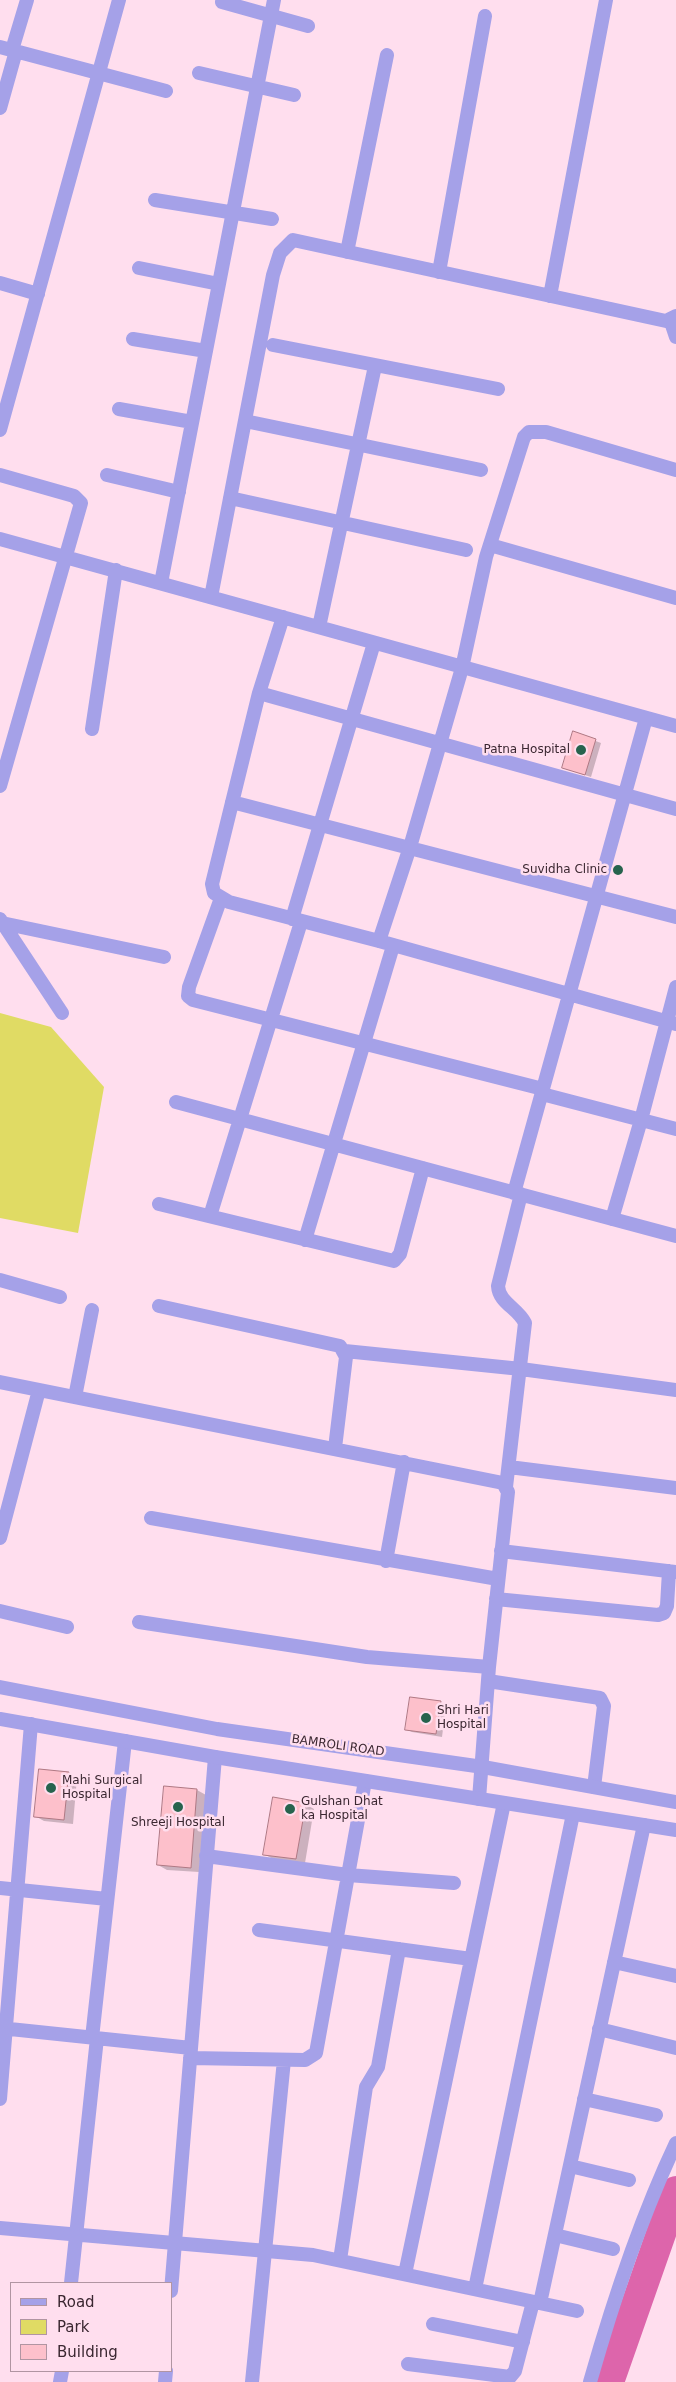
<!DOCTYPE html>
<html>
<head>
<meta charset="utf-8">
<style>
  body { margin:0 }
  #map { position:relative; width:676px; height:2382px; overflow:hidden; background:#ffdeee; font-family:"DejaVu Sans",sans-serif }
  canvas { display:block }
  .legend { position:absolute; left:10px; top:2282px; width:162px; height:90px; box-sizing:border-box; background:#ffdeee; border:1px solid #b195a2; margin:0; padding:6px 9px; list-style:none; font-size:15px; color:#3b2731 }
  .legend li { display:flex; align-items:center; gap:10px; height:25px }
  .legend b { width:25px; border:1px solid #b195a2 }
</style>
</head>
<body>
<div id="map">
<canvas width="676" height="2382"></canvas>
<ul class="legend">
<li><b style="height:6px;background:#a5a1e8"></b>Road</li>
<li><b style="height:14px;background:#e0db64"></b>Park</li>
<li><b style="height:14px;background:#fdc0cb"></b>Building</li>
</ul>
</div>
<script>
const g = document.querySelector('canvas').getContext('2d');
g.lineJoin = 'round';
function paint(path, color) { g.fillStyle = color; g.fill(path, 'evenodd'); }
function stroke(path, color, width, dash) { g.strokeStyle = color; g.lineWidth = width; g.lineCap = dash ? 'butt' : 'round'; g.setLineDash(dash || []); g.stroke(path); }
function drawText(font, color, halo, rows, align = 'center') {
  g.font = font + ' "DejaVu Sans",sans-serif'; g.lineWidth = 5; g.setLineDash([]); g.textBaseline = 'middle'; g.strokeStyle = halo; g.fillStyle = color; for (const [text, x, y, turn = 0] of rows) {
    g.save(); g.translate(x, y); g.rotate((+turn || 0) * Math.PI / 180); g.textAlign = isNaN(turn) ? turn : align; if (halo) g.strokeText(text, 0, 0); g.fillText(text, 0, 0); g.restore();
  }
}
paint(new Path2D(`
  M0 1013 51 1027 104 1087 78 1233 0 1218Z`), '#e0db64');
paint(new Path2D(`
  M574 733 601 743 591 777 563 768Z
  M441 1703 446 1706 442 1737 412 1732 406 1729Z
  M69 1773 77 1778 73 1824 44 1821 35 1816Z
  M197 1790 206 1795 199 1872 167 1870 158 1865Z
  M305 1804 314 1809 305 1863 273 1859 264 1854Z`), '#0003');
stroke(new Path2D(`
  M609 2382 676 2191`), '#dd65ab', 30);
const building = new Path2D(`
  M573 731 596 739 585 775 562 768Z
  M410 1697 441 1701 436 1734 405 1730Z
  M39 1769 69 1772 64 1820 34 1817Z
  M164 1786 197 1789 191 1868 157 1865Z
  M273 1797 306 1803 296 1859 263 1855Z`);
paint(building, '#fdc0cb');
stroke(building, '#af7883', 1);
stroke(new Path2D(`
  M222 2 308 26
  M0 47 166 91
  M12 50 27 0
  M199 73 294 95
  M0 108 16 51
  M155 200 272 219
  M347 252 387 55
  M139 268 219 284
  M439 272 485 16
  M0 283 38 294
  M550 296 606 0
  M670 319 676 337
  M133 339 206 351
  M273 345 498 389
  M119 409 192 422
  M245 421 481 470
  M0 430 119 0
  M0 475 74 496 81 503 0 786
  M107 475 179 492
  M230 498 466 550
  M0 539 676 726
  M490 545 676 598
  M161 583 274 0
  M211 597 273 275 280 253 293 240 666 321 676 316
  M283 617 259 693 212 884 214 893 229 902 379 941 676 1024
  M319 627 375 366
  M259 693 676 809
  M92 729 116 570
  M232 802 676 917
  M221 898 189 987 188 996 193 1000 543 1089
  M0 919 62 1013
  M292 919 374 643
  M2 923 164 957
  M379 941 410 847 462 668 486 557 524 437 529 432H546L676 470
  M542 1094 676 1129
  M176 1102 676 1236
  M514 1193 646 718
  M159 1204 394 1261 400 1254 423 1168
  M210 1216 301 922
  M612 1219 641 1120 676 987
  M305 1240 393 946
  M0 1280 60 1297
  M159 1306 340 1346 346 1357 335 1448
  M345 1351 521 1369 676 1390
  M0 1382 503 1483 508 1492 489 1667 479 1799
  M75 1397 92 1310
  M509 1467 676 1488
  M506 1487 525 1323C518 1308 499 1303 498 1286L521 1194
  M151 1518 498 1579
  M0 1538 39 1390
  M501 1551 676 1572
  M386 1561 404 1462
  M496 1599 658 1615 664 1613 667 1606 669 1571
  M0 1611 67 1627
  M139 1622 367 1657 489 1667
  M488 1681 600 1698 604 1706 594 1787
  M206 1856 348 1875 454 1883
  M0 1888 107 1899
  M259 1930 471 1959
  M614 1962 676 1976
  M0 2028 191 2048
  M599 2029 676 2048
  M92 2038 125 1741
  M190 2058 305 2060 316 2053 365 1781
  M0 2099 31 1724
  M584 2099 656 2115
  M570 2166 629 2180
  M0 2228 313 2255 577 2311
  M555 2235 613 2249
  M340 2260 366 2087 378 2067 399 1949
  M405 2274 504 1803
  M71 2283 97 2038
  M475 2289 573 1814
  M171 2291 215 1757
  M540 2303 644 1825
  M433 2324 523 2342
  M408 2364 510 2377 515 2371 533 2302
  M60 2382 62 2371
  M165 2382 166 2371
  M252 2382 284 2060
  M590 2382C613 2301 640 2219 676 2143`), '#a5a1e8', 14);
stroke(new Path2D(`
  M0 1687 217 1729 483 1767 676 1802
  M0 1719 215 1757 676 1830`), '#a5a1e8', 14);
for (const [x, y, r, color] of [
  [581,750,6,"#27634d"],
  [618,870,6,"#27634d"],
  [426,1718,6,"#27634d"],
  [51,1788,6,"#27634d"],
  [178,1807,6,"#27634d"],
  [290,1809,6,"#27634d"]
]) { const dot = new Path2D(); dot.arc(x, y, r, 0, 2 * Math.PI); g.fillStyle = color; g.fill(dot); stroke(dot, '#ffdeee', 2); }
drawText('12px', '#3b2731', '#ffdeee', [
  ["Patna Hospital",570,750,"right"],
  ["Suvidha Clinic",607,870,"right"],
  ["Shri Hari",437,1711],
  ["Hospital",437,1725],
  ["Mahi Surgical",62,1781],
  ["Hospital",62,1795],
  ["Gulshan Dhat",301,1802],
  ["ka Hospital",301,1816],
  ["Shreeji Hospital",178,1823,"center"]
], 'left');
drawText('12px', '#3b2731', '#ffdeee', [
  ["BAMROLI ROAD",338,1746,8]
]);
</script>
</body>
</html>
